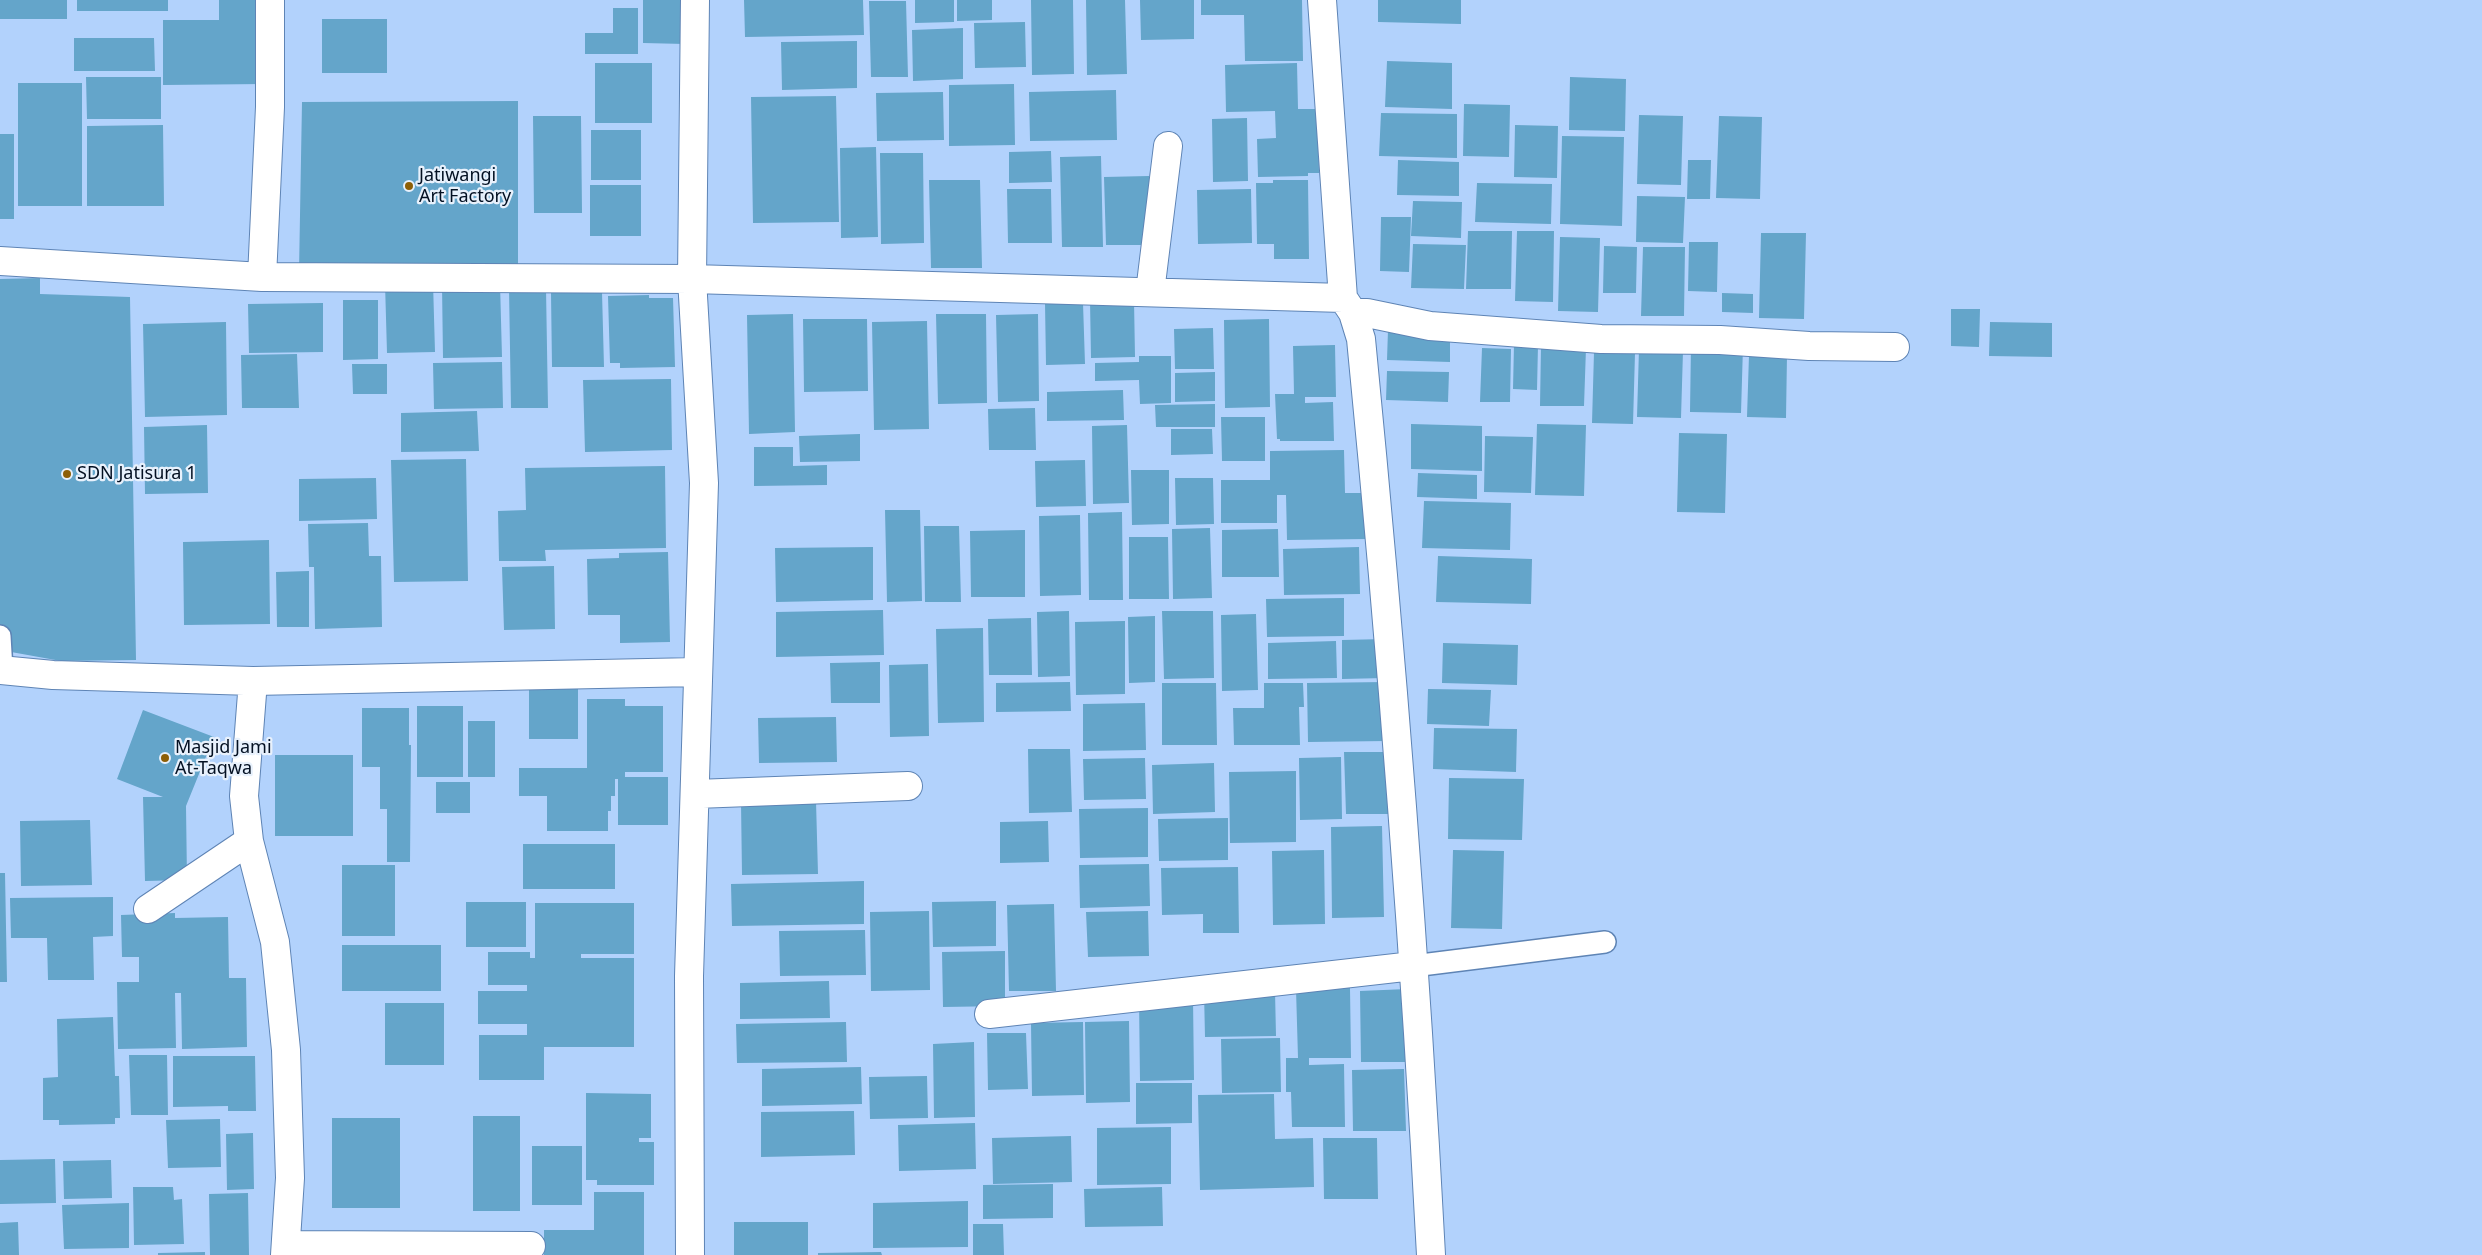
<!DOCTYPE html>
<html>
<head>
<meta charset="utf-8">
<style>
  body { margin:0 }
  canvas { display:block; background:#b2d2fc }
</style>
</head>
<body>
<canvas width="2482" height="1255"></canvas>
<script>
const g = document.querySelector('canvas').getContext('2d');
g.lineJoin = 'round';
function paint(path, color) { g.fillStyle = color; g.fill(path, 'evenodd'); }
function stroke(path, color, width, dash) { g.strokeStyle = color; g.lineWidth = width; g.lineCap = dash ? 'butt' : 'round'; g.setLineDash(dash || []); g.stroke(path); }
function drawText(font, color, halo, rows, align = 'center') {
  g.font = font + ' "Noto Sans",sans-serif'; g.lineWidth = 4.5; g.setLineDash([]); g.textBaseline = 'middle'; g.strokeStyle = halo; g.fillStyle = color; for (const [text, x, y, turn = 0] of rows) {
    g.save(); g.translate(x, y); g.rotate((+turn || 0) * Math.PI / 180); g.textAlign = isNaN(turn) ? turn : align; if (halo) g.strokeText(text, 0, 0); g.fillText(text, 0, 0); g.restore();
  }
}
paint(new Path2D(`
  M0 0H67V19H0Z
  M77 0H168V11H77Z
  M219 0H264V84L163 85V20H219Z
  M643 0H685V44L643 43Z
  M744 0H863L864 35 745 37Z
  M915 0H954V22L915 23Z
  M957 0H992V20L957 21Z
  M1031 0H1073L1074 74 1032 75Z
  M1086 0H1125L1127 74 1087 75Z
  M1140 0H1194V39L1141 40Z
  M1201 0H1302L1303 61H1245L1244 15H1201Z
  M1378 0H1461V24L1378 22Z
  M869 1H906L908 77H871Z
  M613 8H638V54H585V33H613Z
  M322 19H387V73H322Z
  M1025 22 1026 67 975 68 974 23Z
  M963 28V79L913 81 912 30Z
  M74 38H154L155 71H74Z
  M857 41V88L782 90 781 42Z
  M1387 61 1452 63V109L1385 107Z
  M595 63H652V123H595Z
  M1297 63 1298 109H1318L1319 173H1308V176L1258 177 1257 139 1276 138 1275 111 1226 112 1225 65Z
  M86 77H161V119H87Z
  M1570 77 1626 79 1625 131 1569 130Z
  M18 83H82V206H18Z
  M1014 84 1015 145 949 146V85Z
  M1116 90 1117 140 1030 141 1029 92Z
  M943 92 944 140 877 141 876 93Z
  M836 96 839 222 753 223 751 97Z
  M518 101V270L299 272 302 102Z
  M1464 104 1510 105 1509 157 1463 156Z
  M1381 113 1457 114V158L1379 156Z
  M1639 115 1683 116 1681 185 1637 184Z
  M533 116H581L582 213H534Z
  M1719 116 1762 117 1760 199 1716 198Z
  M1247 118 1248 181 1213 182 1212 119Z
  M163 125 164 206H87V126Z
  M1515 125 1558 126 1557 178 1514 177Z
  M591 130H641V180H591Z
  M0 134H14V219H0Z
  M1562 136 1624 137 1622 226 1560 224Z
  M876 147 878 237 841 238 840 148Z
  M1051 151 1052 182 1009 183V152Z
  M880 153H923L924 243 881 244Z
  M1101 156 1103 247H1062L1060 157Z
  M1398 160 1459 162V196L1397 195Z
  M1688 160H1711L1710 199H1687Z
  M1149 176 1150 245H1106L1104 177Z
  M929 180H980L982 268H931Z
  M1273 180H1308L1309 259H1274V244H1257L1256 183H1273Z
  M1477 183 1552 184 1551 224 1475 222Z
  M590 185H641V236H590Z
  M1007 189H1051L1052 243H1008Z
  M1251 189 1252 243 1198 244 1197 190Z
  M1637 196 1685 197 1683 243 1636 242Z
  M1413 201 1462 202 1461 238 1411 236Z
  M1381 217H1411L1409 272 1380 271Z
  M1468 231H1512L1511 289H1466Z
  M1517 231H1554L1553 302 1515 301Z
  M1761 233H1806L1804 319 1759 318Z
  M1560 237 1600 238 1598 312 1558 311Z
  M1689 242H1718L1717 292 1688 291Z
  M1413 244 1466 245 1464 289 1411 288Z
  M1604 246 1637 247 1636 293H1603Z
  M1643 247H1685L1684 316H1641Z
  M40 278V294L130 297 136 660 61 661 0 650V279Z
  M433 282 435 352 387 353 385 283Z
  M500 283 502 357 443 358 442 284Z
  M509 288H546L548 408H511Z
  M602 292 604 367H552L551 293Z
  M1722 293 1753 294V313L1722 312Z
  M649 295V298H673L675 367 620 368V363H610L608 296Z
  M343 300H378V359L343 360Z
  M1090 300H1134L1135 357 1091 358Z
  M323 303V352L249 353 248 304Z
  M1045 303H1083L1085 364 1046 365Z
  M1951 309H1980L1979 347 1951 346Z
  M793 314 795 432 749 434 747 315Z
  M936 314H986L987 403 938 404Z
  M1038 314 1039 401 998 402 996 315Z
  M803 319H867L868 391 804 392Z
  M1269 319 1270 407 1225 408 1224 320Z
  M927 321 929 429 874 430 872 322Z
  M226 322 227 415 145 417 143 324Z
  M1990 322 2052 323V357L1989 356Z
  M1213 328 1214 369H1175L1174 329Z
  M1388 330 1450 331V362L1387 360Z
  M1514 344 1538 345 1537 390 1513 389Z
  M1691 344 1743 346 1741 413 1690 412Z
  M1335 345 1336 397H1305V403L1333 402 1334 441H1280V439H1277L1275 394H1294L1293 346Z
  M1541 346 1586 348 1584 406H1540Z
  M1482 348 1511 349 1510 402H1480Z
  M1639 349 1683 351 1681 418 1637 417Z
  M1594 352 1635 353 1633 424 1592 423Z
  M297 354 299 408H242L241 355Z
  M1749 355H1787L1786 418 1747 417Z
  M1139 356H1171V403L1140 404 1139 380 1095 381V363L1139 362Z
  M502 362 503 408 434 409 433 363Z
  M352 364H387V394H353Z
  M1387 371 1449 372 1448 402 1386 400Z
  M1215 372V401L1175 402V373Z
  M671 379 672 450 585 452 583 380Z
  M1123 390 1124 420 1047 421V392Z
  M1215 404V427H1156L1155 405Z
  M1035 408 1036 450H989L988 409Z
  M477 411 479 451 401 452V413Z
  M1221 417H1265V461H1222Z
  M1411 424 1482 426V471L1411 469Z
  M1537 424 1586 425 1584 496 1535 495Z
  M207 425 208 493 145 494 144 427Z
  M1127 425 1129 503 1093 504 1092 426Z
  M1171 429H1212L1213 454 1171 455Z
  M1679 433 1727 434 1725 513 1677 512Z
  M860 434V461L800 462 799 436Z
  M1485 436 1533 437 1531 493 1484 492Z
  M754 447H793V466L827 465V485L754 486Z
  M1344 450 1345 493H1365L1367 539 1287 540 1286 495H1277V523H1221V480H1270V451Z
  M466 459 468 581 394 582 391 460Z
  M1085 460 1086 506 1036 507 1035 461Z
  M665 466 666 548 545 550 546 561H499L498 511 526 510 525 468Z
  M1131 470H1169V524L1132 525Z
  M1418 473 1477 475V499L1417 497Z
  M376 478 377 519 299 521V479Z
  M1175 478H1213L1214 524 1176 525Z
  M1424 501 1511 503 1510 550 1422 548Z
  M885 510H920L922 601 887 602Z
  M1122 512 1123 600H1089L1088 513Z
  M1080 515 1081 595 1040 596 1039 516Z
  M368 523 369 556H381L382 627 315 629 314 567H309L308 524Z
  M924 526H959L961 602H925Z
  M1210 528 1212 598 1173 599 1172 529Z
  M1278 529 1279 577H1222V530Z
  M1025 530V597H971L970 531Z
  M1129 537H1168L1169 599H1129Z
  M269 540 270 624 184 625 183 542Z
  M873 547V600L776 602 775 548Z
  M1359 547 1360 594 1284 595 1283 549Z
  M668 552 670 642 620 643V615H588L587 559 619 558V553Z
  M1438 556 1532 559 1531 604 1436 602Z
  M554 566 555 629 504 630 502 567Z
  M309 571V627H277L276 572Z
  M1344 598V636L1267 637 1266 599Z
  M883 610 884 655 776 657V612Z
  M1069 611 1070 676 1038 677 1037 612Z
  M1162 611H1213L1214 678 1164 679Z
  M1256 614 1258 690 1222 691 1221 615Z
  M1155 616V682L1129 683 1128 617Z
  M1031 618 1032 675H989L988 619Z
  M1125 621V694L1076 695 1075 622Z
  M983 628 984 722 938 723 936 629Z
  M1385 639V678L1342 679V640Z
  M1336 641 1337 678 1268 679V643Z
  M1443 643 1518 645 1517 685 1442 683Z
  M880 662V703H831L830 663Z
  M928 664 929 736 890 737 889 665Z
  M1070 682 1071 711 996 712V683Z
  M1386 682 1387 741 1308 742 1307 683Z
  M1162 683H1216L1217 745H1162Z
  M1264 683H1303L1304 707H1299L1300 745H1234L1233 708H1264Z
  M529 689H578V739H529Z
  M1428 689 1491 690 1489 726 1427 724Z
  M587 699H625V706H663V772H625V777H668V825H618V779H615V796H611V811H608V831H547V796H519V768H587Z
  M1145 703 1146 750 1083 751V704Z
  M417 706H463V777H417Z
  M362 708H409V745H411L410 862H387V809H380V767H362Z
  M143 710 214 737 186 806 187 880 145 881 143 797H163L117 779Z
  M836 717 837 762 759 763 758 718Z
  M468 721H495V777H468Z
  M1434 728 1517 729 1516 772 1433 769Z
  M1028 749H1070L1072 812 1029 813Z
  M1344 752H1394V814H1346Z
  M275 755H353V836H275Z
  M1341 757 1342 819 1300 820 1299 758Z
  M1145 758 1146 799 1084 800 1083 759Z
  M1214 763 1215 812 1153 814 1152 765Z
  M1296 771V842L1230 843 1229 772Z
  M1449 778 1524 779 1522 840 1448 839Z
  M436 782H470V813H436Z
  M816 801 818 874 742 875 741 802Z
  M1148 808V857L1080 858 1079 809Z
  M1228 818V860L1159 861 1158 819Z
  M90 820 92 885 21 886 20 821Z
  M1048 821 1049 862 1000 863V822Z
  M1382 826 1384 917 1332 918 1331 827Z
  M523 844H615V889H523Z
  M1324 850 1325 924 1273 925 1272 851Z
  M1453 850 1504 851 1502 929 1451 928Z
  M1149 864 1150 906 1080 908 1079 865Z
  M342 865H395V936H342Z
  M1238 867 1239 933H1203V914L1162 915 1161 868Z
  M0 873H5L7 982H0Z
  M864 881V924L732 926 731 884Z
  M113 897V936L93 937 94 980H48L47 938H11L10 898Z
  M996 901V946L933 947 932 902Z
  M466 902H526V947H466Z
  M535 903H634V954H581V958H634V1047H544V1080H479V1035H527V1024H478V991H527V985H488V952H530V958H535Z
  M1054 904 1056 991H1009L1007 905Z
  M929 911 930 990 871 991 870 912Z
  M1148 911 1149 956 1088 957 1086 912Z
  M175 913V918L228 917 229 978H246L247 1047 182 1049 181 993H175L176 1048 118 1049 117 982H139V957H122L121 915Z
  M865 930 866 975 780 976 779 931Z
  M342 945H441V991H342Z
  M1005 951V1006L943 1007 942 952Z
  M829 981 830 1018 740 1019V983Z
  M1350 988 1351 1058H1309V1065L1344 1064 1345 1127H1292L1291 1092H1286V1058H1298L1296 989Z
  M1407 989 1408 1062H1361L1360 991Z
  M1275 991 1276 1036 1205 1037 1204 992Z
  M1139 998H1193L1194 1080 1140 1081Z
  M385 1003H444V1065H385Z
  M113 1017 115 1076H119L120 1118H115V1124L59 1125V1120H43V1078L58 1077 57 1019Z
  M1129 1021 1130 1102 1086 1103 1085 1022Z
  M846 1022 847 1062 737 1063 736 1024Z
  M1083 1022 1084 1095 1032 1096 1031 1023Z
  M987 1033H1026L1028 1089 988 1090Z
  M1280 1038 1281 1092 1222 1093 1221 1039Z
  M974 1042 975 1117 934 1118 933 1044Z
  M129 1055H167L168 1115H131Z
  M173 1056H255L256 1111H228V1106L173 1107Z
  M861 1067 862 1104 762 1106V1069Z
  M1404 1069 1406 1131H1353L1352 1070Z
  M927 1076 928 1118 870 1119 869 1077Z
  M1136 1083H1192V1123L1136 1124Z
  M586 1093 651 1094V1138H639V1142H654V1185H597V1180H586Z
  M1274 1094 1275 1139 1313 1138 1314 1187 1200 1190 1198 1095Z
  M854 1111 855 1155 761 1157V1112Z
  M473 1116H520V1211H473Z
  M332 1118H400V1208H332Z
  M220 1119 221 1167 168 1168 166 1120Z
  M975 1123 976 1169 899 1171 898 1125Z
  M1171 1127V1184L1097 1185V1128Z
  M253 1133 254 1189 227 1190 226 1134Z
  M1071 1136 1072 1182 993 1184 992 1138Z
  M1323 1138H1377L1378 1199H1324Z
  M532 1146H582V1205H532Z
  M55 1159 56 1203 0 1204V1160Z
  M111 1160 112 1198 64 1199 63 1161Z
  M1053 1184V1218L983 1219V1185Z
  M133 1187H173L174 1200 182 1199 184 1244 134 1245Z
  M1162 1187 1163 1226 1085 1227 1084 1189Z
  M594 1192H644V1255H544V1230H594Z
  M248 1193 249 1255H210L209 1194Z
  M968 1201V1247L873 1248V1203Z
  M129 1203V1248L64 1249 62 1205Z
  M18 1222 19 1255H0V1223Z
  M734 1222H808V1255H734Z
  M973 1224H1003L1004 1255H973Z
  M205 1252V1255H158V1253Z
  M881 1252 882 1255H818V1253Z`), '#64a5ca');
const service = new Path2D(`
  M0 636 2 670
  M1413 966 1605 942`);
const minor = new Path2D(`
  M695 0 692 279 1343 298 1322 0
  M0 261 262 277 692 279 704 483 689 976 690 1255
  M262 277 270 107V0
  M1150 292 1168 146
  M1343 298 1353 313 1361 339C1391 644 1415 949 1431 1255
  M1353 313H1367L1430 326 1601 339 1720 340 1809 346 1895 347
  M0 670 53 675 253 681 697 672
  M253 681 244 796 249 841 275 942 286 1050 290 1178 285 1255
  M696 794 908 786
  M148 909 249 841
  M989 1014 1413 966
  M286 1245 531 1246`);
stroke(service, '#5e84b5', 24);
stroke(minor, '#5e84b5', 30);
stroke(service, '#fff', 21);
stroke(minor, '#fff', 28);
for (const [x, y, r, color] of [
  [409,186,5,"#8d5f07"],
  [67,474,5,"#8d5f07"],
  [165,758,5,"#8d5f07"]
]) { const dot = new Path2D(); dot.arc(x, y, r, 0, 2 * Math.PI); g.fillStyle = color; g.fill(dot); stroke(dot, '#e8f1fc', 2); }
drawText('18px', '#031022', '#e8f1fc', [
  ["Jatiwangi",419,176],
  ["Art Factory",419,197],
  ["SDN Jatisura 1",77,474],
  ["Masjid Jami",175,748],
  ["At-Taqwa",175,769]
], 'left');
</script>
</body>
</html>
